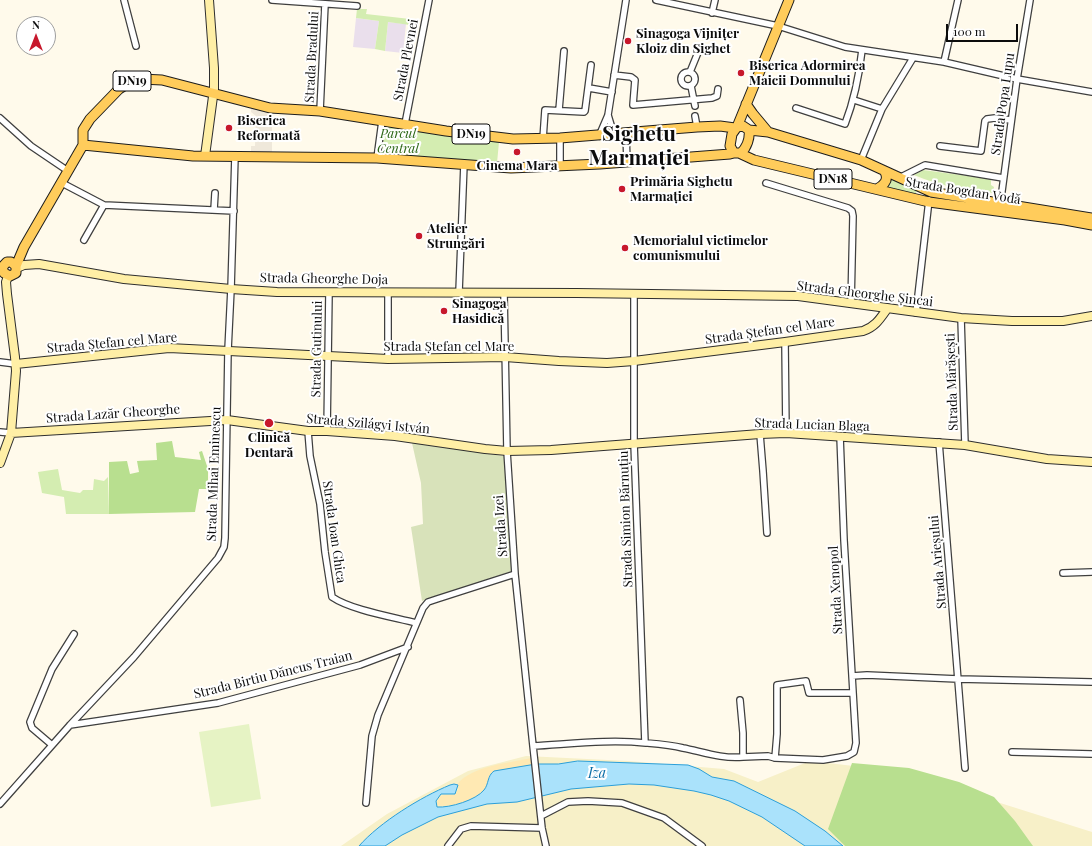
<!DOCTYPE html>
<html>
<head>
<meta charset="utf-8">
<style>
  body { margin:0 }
  #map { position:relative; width:1092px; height:846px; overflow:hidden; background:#fffaeb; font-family:"Playfair Display",serif }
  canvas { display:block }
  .north { position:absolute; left:16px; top:16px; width:40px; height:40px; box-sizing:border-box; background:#fff; border:1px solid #9e9e9e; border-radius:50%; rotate:0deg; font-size:11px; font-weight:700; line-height:16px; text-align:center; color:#0c0c0c }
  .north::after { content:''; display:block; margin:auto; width:14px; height:18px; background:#c7182c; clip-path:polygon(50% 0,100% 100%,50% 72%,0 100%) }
  .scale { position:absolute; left:946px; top:24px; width:72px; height:18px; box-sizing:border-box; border:2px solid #0c0c0c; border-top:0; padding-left:5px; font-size:12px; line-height:14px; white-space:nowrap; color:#0c0c0c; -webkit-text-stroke:3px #fff; paint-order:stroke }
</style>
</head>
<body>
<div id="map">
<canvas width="1092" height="846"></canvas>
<div class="north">N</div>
<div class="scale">100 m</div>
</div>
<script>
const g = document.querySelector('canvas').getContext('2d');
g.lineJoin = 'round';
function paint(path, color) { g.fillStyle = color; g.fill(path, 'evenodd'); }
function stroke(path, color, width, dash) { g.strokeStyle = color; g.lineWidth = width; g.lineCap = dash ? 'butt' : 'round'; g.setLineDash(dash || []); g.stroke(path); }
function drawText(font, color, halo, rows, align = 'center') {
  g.font = font + ' "Playfair Display",serif'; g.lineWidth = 4; g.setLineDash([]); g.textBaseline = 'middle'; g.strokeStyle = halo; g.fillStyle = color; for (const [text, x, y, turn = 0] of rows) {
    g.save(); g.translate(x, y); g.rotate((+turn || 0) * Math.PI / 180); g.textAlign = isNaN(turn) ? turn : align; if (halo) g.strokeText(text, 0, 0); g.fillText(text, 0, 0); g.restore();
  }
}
paint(new Path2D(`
  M356 18 379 21 375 49 353 47Z
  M388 22 406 24 403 53 385 51Z`), '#eadfec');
paint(new Path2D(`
  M526 756 628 761 724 769 758 782 810 761 889 770 978 796 1092 832V846H341L387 814 468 771Z`), '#f7f0c8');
paint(new Path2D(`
  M357 9H367L366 14 410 19V25L388 22 385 51 375 49 379 21 356 18Z
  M384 125 499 142 497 163 447 159 381 156Z
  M923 170 991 179V185L994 187 993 193C966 190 939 186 914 175Z
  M888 177 917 189 915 196 885 188Z
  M58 469 62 490 80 493 83 490H93L94 479 104 481 108 477 109 514H66L64 497 42 493 38 472Z`), '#d4edb1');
paint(new Path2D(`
  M172 441 175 457 201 460 199 452 202 451 208 469V489H199L195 512 109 514V462L127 461 130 474 139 472 137 461 157 460 156 443Z
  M852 763 909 768 959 782 994 797 1015 821 1033 846H845L828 829Z`), '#b8df8f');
paint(new Path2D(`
  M532 758 531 766 493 772C487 778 489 786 483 791 474 801 449 808 436 805L440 796 444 795H454L459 789 457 785C468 767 512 762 532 758Z`), '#ffe9b3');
paint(new Path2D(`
  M412 443 504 456 512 571 422 601C418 576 415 552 411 527L423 524 421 483Z`), '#d8e2ba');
paint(new Path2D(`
  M249 724 261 799 211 807 199 732Z`), '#e6f3c4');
paint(new Path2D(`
  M251 108 272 111V152H251V146H255L256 116 251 112Z`), '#efe8da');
const water = new Path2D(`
  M578 761 688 765 699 769 712 777 734 781 795 811 825 831 843 846H805L762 817 729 801 711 795 694 791 654 785 629 784 571 789 517 802 487 804 438 817 402 835 385 846H359C380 822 421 797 450 785L454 784 458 785 455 794H441L436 801 437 807C450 808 476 800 484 790 489 784 487 776 494 771L536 764H558Z`);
paint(water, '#aae2fb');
stroke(water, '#2b9fd9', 1);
const street = new Path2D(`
  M124 0 136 46
  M272 0 357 6
  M656 0 778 26 845 47 944 62 1017 79 1092 92
  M712 13 715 0
  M944 62 958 0
  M681 79a7 7 0 1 1 14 0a7 7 0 1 1-14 0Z
  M690 72 699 50
  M614 75 631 77 635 80 633 105 712 98 717 96 718 89
  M691 86 695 106
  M589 88 612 92
  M854 100 882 109
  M796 108 845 124C855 98 859 77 862 50
  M559 110 564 51
  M320 111 325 4
  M608 115 611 125 617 134
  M695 116 697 127
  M0 118 31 146 68 171
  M405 124 429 0
  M626 133 627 162
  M599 136 608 115 626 0
  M560 138V167
  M543 139 545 110 584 112 585 111 591 65
  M940 146 981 151 985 121 987 119 995 118 1011 120
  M377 158 382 121
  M861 160 882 109 913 58
  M899 178 925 165 1003 178
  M62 183 104 205 234 211
  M766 183 848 208 852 211 853 216 851 304
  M1000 206 1017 79 1030 0
  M214 210 215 193
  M84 240 104 205
  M388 292V359
  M459 292 464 164
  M504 293 507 451 515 574 533 746 542 828 546 846
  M634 294V443L645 743
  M916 313 929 200
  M961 318 965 445
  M785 342 786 433
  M0 362 16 364
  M308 431 310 456 320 504 325 552 332 597C351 610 393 617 416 623
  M327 431 329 292
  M0 432 11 433
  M760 434 763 471 767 533
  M939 442 965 768
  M1063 573 1092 572
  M852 676 867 675 958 679 1092 682
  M70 725 218 703 360 665 408 647
  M52 745 32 728 30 722 52 669 74 634
  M533 746C570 744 609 739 646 743 658 744 671 745 683 748 703 752 722 759 743 757V733L740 700
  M1012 752 1092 754
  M743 757 768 756 775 758 823 760 847 756 854 752 856 743 844 540 840 436
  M775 758 777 734V685L806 681 809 693H853
  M366 803 372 736 378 715 423 608 428 602 437 599 515 574
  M0 804 70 725 134 657 218 558 224 547 225 538 228 350 231 289 235 156
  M541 816 568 802 588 801 622 803 664 818 702 846
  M448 846 461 829 471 826 542 828`);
const secondary = new Path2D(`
  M205 156 214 89V68L209 0
  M17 268 24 265 39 264 124 279 231 289 277 292 577 293 798 296 961 318 1012 321H1063L1092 316
  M16 364 169 348 388 359 505 357 559 361 607 363 634 361 785 342 863 331C875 327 880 319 887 309
  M11 433 227 420 308 431H327L395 436 485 449 507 451 551 450 760 434 786 433 965 445 1047 459 1092 462
  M0 463 11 433 16 371 15 357 7 294 6 282 8 276`);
const primary = new Path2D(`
  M746 104 753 114 768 132
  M737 127 743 126 749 130 768 132 861 160 931 192 1092 218
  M749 130C750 138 747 147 741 153H734L730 146 732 134 737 127 789 0
  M83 145V130L90 119 119 89 130 82 141 79 162 80 270 108 320 111 446 131 513 139 560 138 697 127 720 126 735 128
  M83 145 193 156 377 158 511 168 600 164 730 154 734 153
  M739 153 754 160 929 202 1065 220 1092 225
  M877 189C884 185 889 180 885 172
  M16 266 11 262H7L2 267 4 273 10 276 16 273V266L24 247 83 145`);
stroke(street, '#3f3f3f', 8);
stroke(secondary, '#2e2e2e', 10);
stroke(primary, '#1d1d1d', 11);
stroke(street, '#fff', 5.5);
stroke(secondary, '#ffefa6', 8);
stroke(primary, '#ffcc5b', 9);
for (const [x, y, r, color] of [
  [628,41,4,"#c7182c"],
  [741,73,4,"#c7182c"],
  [229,128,4,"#c7182c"],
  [517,152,4,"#c7182c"],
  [622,189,4,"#c7182c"],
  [419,236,4,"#c7182c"],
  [625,248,4,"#c7182c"],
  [444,311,4,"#c7182c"],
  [269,423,5,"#c7182c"]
]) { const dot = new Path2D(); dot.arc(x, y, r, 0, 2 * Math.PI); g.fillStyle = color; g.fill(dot); stroke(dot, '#fff', 1.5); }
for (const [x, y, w] of [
  [132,81,38],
  [471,134,38],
  [833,179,38]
]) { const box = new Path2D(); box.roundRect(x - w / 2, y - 10, w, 20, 3); g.fillStyle = '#fff'; g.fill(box); stroke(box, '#0c0c0c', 1); }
drawText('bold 12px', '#0c0c0c', null, [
  ["DN19",132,81],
  ["DN19",471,134],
  ["DN18",833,179]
]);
drawText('bold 13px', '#0c0c0c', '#fff', [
  ["Sinagoga Vijnițer",636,34],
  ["Kloiz din Sighet",636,49],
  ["Biserica Adormirea",749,66],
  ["Maicii Domnului",749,81],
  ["Biserica",237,121],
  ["Reformată",237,136],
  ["Cinema Mara",517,166,"center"],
  ["Primăria Sighetu",630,182],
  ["Marmației",630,197],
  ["Atelier",427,229],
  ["Strungări",427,244],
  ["Memorialul victimelor",633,241],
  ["comunismului",633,256],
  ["Sinagoga",452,304],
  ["Hasidică",452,319],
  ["Clinică",269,438,"center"],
  ["Dentară",269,453,"center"]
], 'left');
drawText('13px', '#0c0c0c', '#fff', [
  ["Strada Bradului",312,57,-87],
  ["Strada Plevnei",406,60,-79],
  ["Strada Popa Lupu",1003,104,-82],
  ["Strada Bogdan Vodă",963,191,9],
  ["Strada Gheorghe Doja",324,279,1],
  ["Strada Gheorghe Șincai",865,294,7],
  ["Strada Ștefan cel Mare",770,331,-8],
  ["Strada Ștefan cel Mare",112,343,-5],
  ["Strada Ștefan cel Mare",449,347],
  ["Strada Gutinului",317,349,-89],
  ["Strada Mărășești",952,382,-92],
  ["Strada Lazăr Gheorghe",113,414,-4],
  ["Strada Szilágyi István",368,424,5],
  ["Strada Lucian Blaga",812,425,2],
  ["Strada Mihai Eminescu",214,474,-88],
  ["Strada Simion Bărnuțiu",626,519,-92],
  ["Strada Izei",501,526,-94],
  ["Strada Ioan Ghica",334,532,82],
  ["Strada Arieșului",938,562,-95],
  ["Strada Xenopol",836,590,-93],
  ["Strada Birtiu Dăncus Traian",273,675,-14]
]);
drawText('italic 13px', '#2d6817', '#fff', [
  ["Parcul",398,134],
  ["Central",398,149]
]);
drawText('italic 14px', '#0b6ea7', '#fff', [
  ["Iza",597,774]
]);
drawText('bold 21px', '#0c0c0c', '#fff', [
  ["Sighetu",639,134],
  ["Marmației",639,158]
]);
</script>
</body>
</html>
